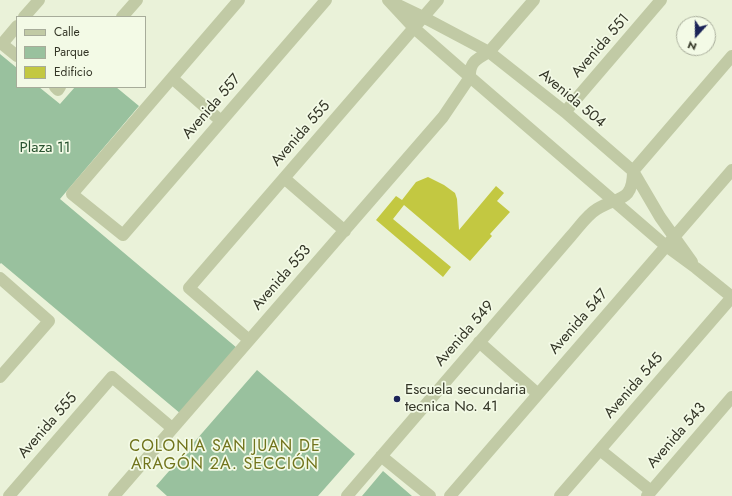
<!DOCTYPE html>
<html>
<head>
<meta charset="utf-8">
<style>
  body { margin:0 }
  #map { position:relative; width:732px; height:496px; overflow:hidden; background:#eaf2d9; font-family:Jost,sans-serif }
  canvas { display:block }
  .legend { position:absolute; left:16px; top:16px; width:130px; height:72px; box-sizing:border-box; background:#f3fae6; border:1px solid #a7ac9a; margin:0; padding:5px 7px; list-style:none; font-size:12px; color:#343627 }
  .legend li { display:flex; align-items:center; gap:8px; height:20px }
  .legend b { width:20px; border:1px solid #a7ac9a }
  .north { position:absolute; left:676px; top:16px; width:40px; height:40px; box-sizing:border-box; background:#f3fae6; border:1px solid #a7ac9a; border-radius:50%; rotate:201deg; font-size:11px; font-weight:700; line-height:16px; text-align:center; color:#343627 }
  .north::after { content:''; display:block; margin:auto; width:14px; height:18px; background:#1b2458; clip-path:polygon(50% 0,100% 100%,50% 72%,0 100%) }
</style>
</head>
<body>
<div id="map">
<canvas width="732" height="496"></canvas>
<ul class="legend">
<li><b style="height:5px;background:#c1caa5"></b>Calle</li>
<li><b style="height:11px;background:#99c19e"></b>Parque</li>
<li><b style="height:11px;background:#c3c841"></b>Edificio</li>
</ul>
<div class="north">N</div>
</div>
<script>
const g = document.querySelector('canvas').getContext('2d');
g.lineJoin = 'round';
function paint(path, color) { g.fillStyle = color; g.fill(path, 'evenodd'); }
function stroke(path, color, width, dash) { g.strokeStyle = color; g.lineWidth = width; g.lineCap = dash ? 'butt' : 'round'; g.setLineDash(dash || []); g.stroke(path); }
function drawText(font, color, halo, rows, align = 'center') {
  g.font = font + ' Jost,sans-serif'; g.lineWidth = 3.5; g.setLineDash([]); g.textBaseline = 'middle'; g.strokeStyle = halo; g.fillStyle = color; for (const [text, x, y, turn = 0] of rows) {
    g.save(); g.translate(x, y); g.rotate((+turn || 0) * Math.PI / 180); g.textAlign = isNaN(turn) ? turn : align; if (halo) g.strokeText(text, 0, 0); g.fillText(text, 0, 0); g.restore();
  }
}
paint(new Path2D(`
  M0 54 17 68V87H39L60 104 75 87H116L139 106 60 199 237 348 181 414 1 263 0 264Z
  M257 370 355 454 318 496H167L156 486Z
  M383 471 412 496H362Z`), '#99c19e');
paint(new Path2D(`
  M428 177 444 185 455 193 457 199 459 230 496 186 504 193 497 201 510 212 490 234 492 236 470 261 404 205 393 219 451 267 443 277 376 220 396 196 402 200 416 182Z`), '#c3c841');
stroke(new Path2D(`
  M239 0 72 194 123 235 326 0
  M388 0 414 28 470 77 666 246 696 268 732 297
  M394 3 423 17 489 52 565 112 633 171 660 217 692 262
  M24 17 39 0
  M122 17 137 0
  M17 26 2 44 17 56
  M470 77C469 62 478 58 489 52L534 0
  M172 78 221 121
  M55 87 58 90 60 87
  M565 112 661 0
  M633 171 732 56
  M284 178 345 231
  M0 278 49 321 0 377
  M249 340 189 288 438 0
  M479 342 538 394
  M600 450 651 491
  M381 456 430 496
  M9 496 112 377 172 428
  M114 496 443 117 470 77
  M347 496 571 236C579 227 587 215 597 209 618 196 633 203 633 171
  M450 496 732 170
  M560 496 732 297
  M647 496 732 397`), '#c1caa5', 12);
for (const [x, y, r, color] of [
  [397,399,4,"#1b2458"]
]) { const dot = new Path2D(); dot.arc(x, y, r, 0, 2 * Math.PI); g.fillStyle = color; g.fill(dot); stroke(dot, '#f3fae6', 1.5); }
drawText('15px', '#343627', '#f3fae6', [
  ["Avenida 551",601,46,-49],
  ["Avenida 504",572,99,40],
  ["Avenida 557",212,107,-49],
  ["Avenida 555",301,134,-49],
  ["Avenida 553",282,278,-49],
  ["Avenida 547",579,322,-49],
  ["Avenida 549",465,334,-49],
  ["Avenida 545",634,386,-49],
  ["Avenida 555",48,426,-49],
  ["Avenida 543",677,436,-49]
]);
drawText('15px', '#2a5431', '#f3fae6', [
  ["Plaza 11",45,148]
]);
drawText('15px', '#343627', '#f3fae6', [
  ["Escuela secundaria",405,390],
  ["tecnica No. 41",405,407]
], 'left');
g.letterSpacing = '1px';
drawText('16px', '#71741c', '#f3fae6', [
  ["COLONIA SAN JUAN DE",225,447],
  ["ARAGÓN 2A. SECCIÓN",225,465]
]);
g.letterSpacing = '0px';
</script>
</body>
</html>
